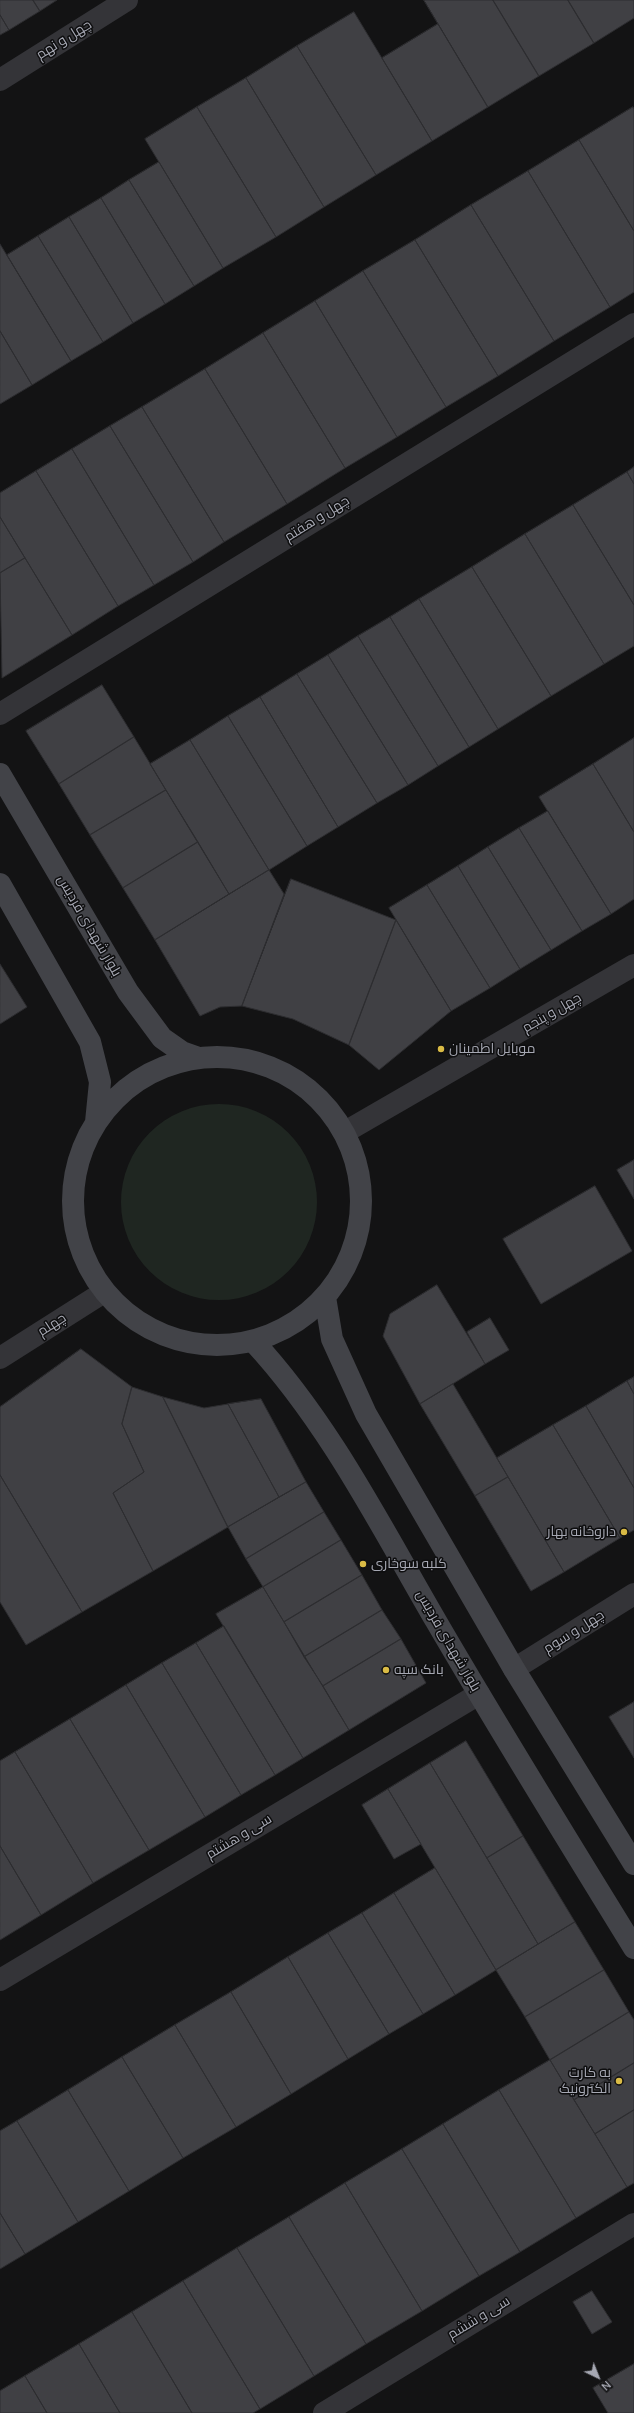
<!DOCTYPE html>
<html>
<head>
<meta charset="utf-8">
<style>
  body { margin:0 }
  #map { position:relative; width:634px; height:2413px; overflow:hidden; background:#131314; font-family:Manrope,sans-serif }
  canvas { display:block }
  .north { position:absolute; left:578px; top:2357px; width:40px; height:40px; -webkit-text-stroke:3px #0e0e0f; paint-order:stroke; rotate:137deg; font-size:11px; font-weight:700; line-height:16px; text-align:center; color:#a6a8b3 }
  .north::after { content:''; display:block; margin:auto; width:14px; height:18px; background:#a6a8b3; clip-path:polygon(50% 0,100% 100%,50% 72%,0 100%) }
</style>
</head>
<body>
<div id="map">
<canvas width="634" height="2413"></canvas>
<div class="north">N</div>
</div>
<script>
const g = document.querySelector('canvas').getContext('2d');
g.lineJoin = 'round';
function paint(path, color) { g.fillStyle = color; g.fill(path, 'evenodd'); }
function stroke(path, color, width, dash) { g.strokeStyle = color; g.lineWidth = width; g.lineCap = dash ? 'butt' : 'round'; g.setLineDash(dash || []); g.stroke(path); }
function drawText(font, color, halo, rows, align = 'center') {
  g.font = font + ' Manrope,Cairo,sans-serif'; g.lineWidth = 3; g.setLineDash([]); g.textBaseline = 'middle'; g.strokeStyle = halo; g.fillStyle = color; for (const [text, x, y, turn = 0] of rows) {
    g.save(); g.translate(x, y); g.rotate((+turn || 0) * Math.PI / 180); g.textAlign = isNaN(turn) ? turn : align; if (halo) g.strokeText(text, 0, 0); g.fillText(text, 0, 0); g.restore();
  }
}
paint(new Path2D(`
  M121 1202a98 98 0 1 1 196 0a98 98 0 1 1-196 0Z`), '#1f2621');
const building = new Path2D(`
  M0 0H33L40 11 9 30 0 15Z
  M33 0H57L40 11Z
  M424 0H493L539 76 488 107Z
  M493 0H568L594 43 539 76Z
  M568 0H634V18L594 43Z
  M354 12 432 141 376 175 297 46Z
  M0 15 9 30 0 35Z
  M438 24 488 107 432 141 382 58Z
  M297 46 376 175 324 207 246 78Z
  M246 78 324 207 276 237 197 107Z
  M197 107 276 237 223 268 145 139Z
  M633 107 634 109V231L579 140Z
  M579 140 634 231V292L610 307 528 171Z
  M159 162 223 268 194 286 129 180Z
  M528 171 610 307 554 341 471 205Z
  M129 180 194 286 165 304 101 198Z
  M101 198 165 304 133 323 69 217Z
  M471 205 554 341 498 376 415 240Z
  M69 217 133 323 103 342 38 236Z
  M38 236 103 342 71 361 7 255Z
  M415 240 498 376 446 407 363 271Z
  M0 244 71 361 32 385 0 331Z
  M363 271 446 407 397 437 315 301Z
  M315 301 397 437 345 468 263 333Z
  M0 331 32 385 0 404Z
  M263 333 345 468 287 504 205 369Z
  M205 369 287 504 224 542 142 407Z
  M142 407 224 542 193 562 110 426Z
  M110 426 193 562 154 585 72 449Z
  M72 449 154 585 118 606 36 471Z
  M634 467V484L627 472Z
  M36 471 118 606 72 635 0 517V493Z
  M627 472 634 484V605L573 505Z
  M573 505 634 605V646L604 664 525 534Z
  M0 517 25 558 0 573Z
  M525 534 604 664 551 696 472 567Z
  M25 558 72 635 2 678 0 573Z
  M472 567 551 696 498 729 419 599Z
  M419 599 498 729 469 747 390 617Z
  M390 617 469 747 438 766 358 636Z
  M358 636 438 766 408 785 328 655Z
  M328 655 408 785 377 803 297 674Z
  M297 674 377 803 338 827 260 697Z
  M102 685 134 737 59 784 26 731Z
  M260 697 338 827 307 846 228 716Z
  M228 716 307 846 269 870 190 740Z
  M134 737 166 790 90 835 59 784Z
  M634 738V832L593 764Z
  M190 740 269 870 229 894 150 764Z
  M593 764 634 832V899L611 914 539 797Z
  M166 790 198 842 123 888 90 835Z
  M548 811 611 914 582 931 519 828Z
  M519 828 582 931 551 950 488 847Z
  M198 842 229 894 155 940 123 888Z
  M488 847 551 950 520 969 458 866Z
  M458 866 520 969 490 988 427 885Z
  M269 870 284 894 242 1006 220 1007 200 1016 155 940Z
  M291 879 396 920 349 1045 293 1019 242 1006Z
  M427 885 490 988 451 1011 389 908Z
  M396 920 451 1011 379 1070 349 1045Z
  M0 964 27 1007 0 1024Z
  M634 1160V1199L617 1170Z
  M595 1186 632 1251 541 1304 503 1239Z
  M437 1285 485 1364 420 1404 383 1336 390 1314Z
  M490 1318 509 1350 485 1364 467 1332Z
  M81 1349 132 1387 122 1424 144 1472 113 1493 153 1571 82 1612 0 1475V1407Z
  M634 1377V1394L627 1381Z
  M627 1381 634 1394V1488L586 1406Z
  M453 1384 508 1477 475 1496 420 1404Z
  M132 1387 163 1397 228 1527 153 1571 113 1493 144 1472 122 1424Z
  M163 1397 204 1408 228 1404 279 1497 228 1527Z
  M261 1399 306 1482 279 1497 228 1404Z
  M586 1406 634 1488V1530L620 1538 553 1425Z
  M553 1425 620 1538 564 1572 497 1458Z
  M0 1475 82 1612 26 1645 0 1602Z
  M508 1477 564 1572 531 1591 475 1496Z
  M306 1482 324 1512 246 1559 228 1527Z
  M324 1512 341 1540 263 1587 246 1559Z
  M341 1540 362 1575 284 1622 263 1587Z
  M362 1575 382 1610 304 1657 284 1622Z
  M263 1587 349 1730 303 1758 216 1614Z
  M382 1610 401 1639 323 1686 304 1657Z
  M224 1626 303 1758 275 1775 196 1643Z
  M401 1639 426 1683 349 1730 323 1686Z
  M196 1643 275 1775 241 1795 162 1663Z
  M162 1663 241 1795 205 1817 126 1685Z
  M126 1685 205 1817 149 1850 70 1719Z
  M634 1702V1758L609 1717Z
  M70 1719 149 1850 93 1883 15 1752Z
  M466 1741 523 1836 487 1858 430 1763Z
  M15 1752 93 1883 41 1915 0 1846V1761Z
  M430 1763 538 1944 496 1970 388 1789Z
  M388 1789 421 1844 394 1859 362 1805Z
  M523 1836 575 1922 538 1944 487 1858Z
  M0 1846 41 1915 0 1940Z
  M435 1868 496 1970 455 1995 394 1893Z
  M394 1893 455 1995 423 2014 362 1913Z
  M362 1913 423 2014 389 2034 328 1933Z
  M575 1922 604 1970 525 2017 496 1970Z
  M328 1933 389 2034 348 2059 288 1957Z
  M288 1957 348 2059 291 2094 231 1992Z
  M604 1970 629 2012 550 2060 525 2017Z
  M231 1992 291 2094 236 2127 175 2025Z
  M629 2012 634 2020V2063L574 2100 550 2060Z
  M175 2025 236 2127 183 2158 122 2057Z
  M122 2057 183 2158 129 2191 68 2090Z
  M550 2060 627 2187 576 2218 499 2090Z
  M634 2063V2110L595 2134 574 2100Z
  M68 2090 129 2191 78 2222 17 2121Z
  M499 2090 576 2218 520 2252 443 2124Z
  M634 2110V2183L627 2187 595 2134Z
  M17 2121 78 2222 25 2254 0 2213V2131Z
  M443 2124 520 2252 479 2276 402 2149Z
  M402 2149 479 2276 422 2311 345 2183Z
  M345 2183 422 2311 366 2344 289 2217Z
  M0 2213 25 2254 0 2269Z
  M289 2217 366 2344 314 2376 237 2248Z
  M237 2248 314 2376 260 2409 183 2281Z
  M183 2281 260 2409 253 2413H192L132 2312Z
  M592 2291 612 2322 592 2334 573 2302Z
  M132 2312 192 2413H120L79 2344Z
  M79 2344 120 2413H47L25 2376Z
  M634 2364V2413H608L593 2388Z
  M25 2376 47 2413H0V2391Z`);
paint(building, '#404044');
stroke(building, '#2d2d30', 1);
stroke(new Path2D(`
  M0 80 127 0
  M0 714 634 324
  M514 1669 634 1594
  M0 1980 479 1694
  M324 2413 634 2224`), '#343438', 22);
stroke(new Path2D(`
  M345 1132 634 965
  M0 1358 104 1292`), '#343438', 22);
stroke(new Path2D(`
  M0 774 128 992 162 1038 182 1052 199 1058
  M0 884 90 1042 100 1082 96 1122
  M73 1201a144 144 0 1 1 288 0a144 144 0 1 1-288 0Z
  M325 1297 332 1339 366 1414 514 1669 634 1864
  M253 1341C329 1423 380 1525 436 1621 500 1731 567 1839 634 1948`), '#424348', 22);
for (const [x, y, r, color] of [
  [441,1049,4,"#dabb45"],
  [624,1532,4,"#dabb45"],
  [363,1564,4,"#dabb45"],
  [386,1670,4,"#dabb45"],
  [619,2081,4,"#dabb45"]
]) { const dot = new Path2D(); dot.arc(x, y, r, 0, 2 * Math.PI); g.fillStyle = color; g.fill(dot); stroke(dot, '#0e0e0f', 1.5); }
drawText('14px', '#a6a8b3', '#0e0e0f', [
  ["چهل و نهم",64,40,-32],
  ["چهل و هفتم",317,519,-32],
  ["بلوار شهدای فردیس",89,926,60],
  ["چهل و پنجم",552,1013,-30],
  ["چهلم",52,1325,-33],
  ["چهل و سوم",574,1632,-32],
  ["بلوار شهدای فردیس",448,1641,60],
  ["سی و هشتم",239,1837,-31],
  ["سی و ششم",479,2318,-31]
]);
drawText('14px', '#a6a8b3', '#0e0e0f', [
  ["موبایل اطمینان",449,1049],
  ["داروخانه بهار",616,1532,"right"],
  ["کلبه سوخاری",371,1564],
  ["بانک سپه",394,1670],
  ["به کارت",611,2073,"right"],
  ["الکترونیک",611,2089,"right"]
], 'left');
</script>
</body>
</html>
